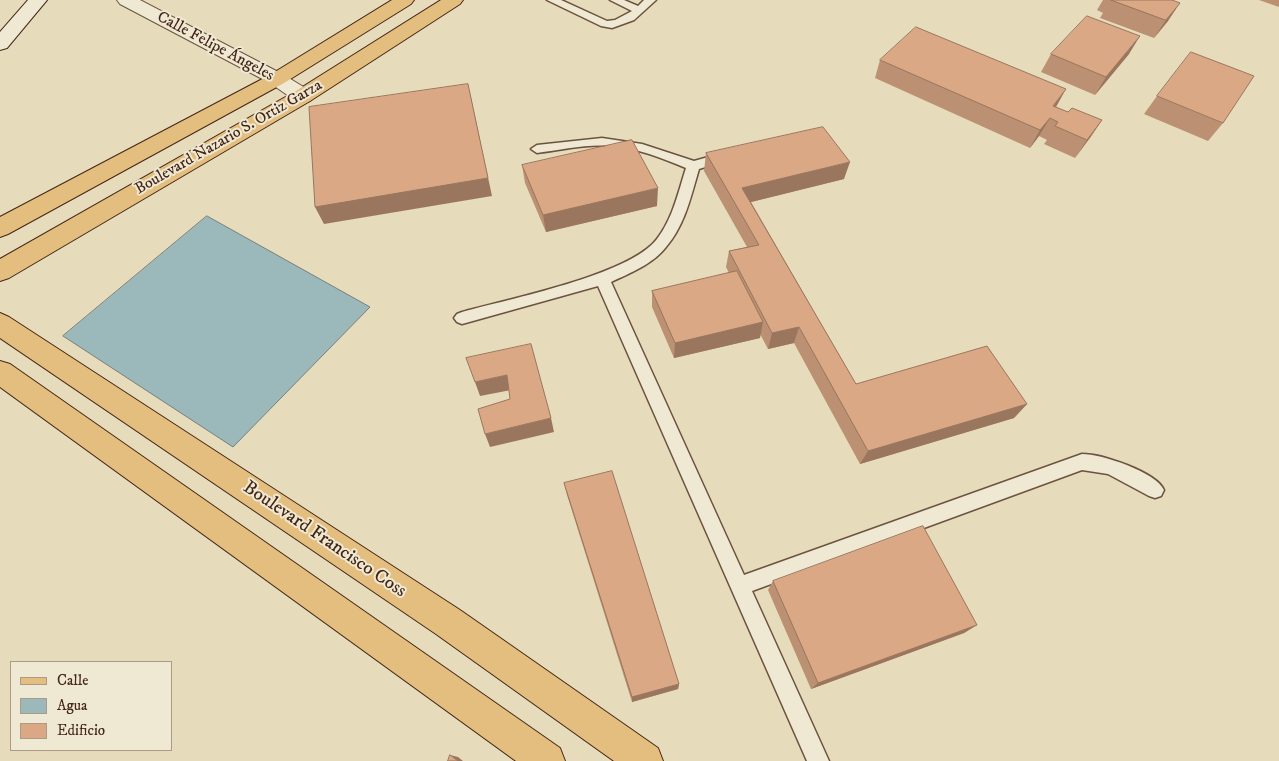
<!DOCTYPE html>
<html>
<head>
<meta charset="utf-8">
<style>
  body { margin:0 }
  #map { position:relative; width:1279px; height:761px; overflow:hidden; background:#e6dbbb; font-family:"IM FELL DW Pica",serif }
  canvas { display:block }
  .legend { position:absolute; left:10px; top:661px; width:162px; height:90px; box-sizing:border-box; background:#efe8d3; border:1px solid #ab9a88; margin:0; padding:6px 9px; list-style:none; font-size:15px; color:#442617 }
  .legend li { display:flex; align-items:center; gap:10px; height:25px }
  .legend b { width:25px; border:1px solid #ab9a88 }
</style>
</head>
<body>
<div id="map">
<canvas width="1279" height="761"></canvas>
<ul class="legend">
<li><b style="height:6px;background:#e3be7e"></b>Calle</li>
<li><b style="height:14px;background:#9bb8bb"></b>Agua</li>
<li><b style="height:14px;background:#dba885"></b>Edificio</li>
</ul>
</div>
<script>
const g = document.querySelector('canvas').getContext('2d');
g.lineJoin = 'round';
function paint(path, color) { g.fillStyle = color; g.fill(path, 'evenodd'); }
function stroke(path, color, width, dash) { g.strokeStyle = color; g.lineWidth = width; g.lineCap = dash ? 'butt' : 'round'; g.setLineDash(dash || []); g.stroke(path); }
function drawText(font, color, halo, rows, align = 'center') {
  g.font = font + ' "IM FELL DW Pica",serif'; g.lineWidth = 4; g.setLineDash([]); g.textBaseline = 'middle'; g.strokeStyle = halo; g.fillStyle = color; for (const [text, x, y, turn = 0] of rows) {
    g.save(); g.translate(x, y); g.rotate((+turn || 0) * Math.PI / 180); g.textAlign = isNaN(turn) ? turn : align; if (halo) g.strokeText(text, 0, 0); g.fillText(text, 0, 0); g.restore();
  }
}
const water = new Path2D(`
  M207 216 370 307 233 447 63 336Z`);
paint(water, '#9bb8bb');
stroke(water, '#787e79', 1);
const lane = new Path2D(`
  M547 0H561L607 21 615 20 632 11 610 0H624L638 6 644 0H656L634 20 612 28 601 26Z
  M602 138 642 144 694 161 726 152 731 153 733 156 731 159 699 169C691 196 685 225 666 247 653 264 630 273 611 282L744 575 1082 454C1102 454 1156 472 1164 490L1161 496 1155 498 1149 496 1108 474 1082 470 752 591 829 761H807L598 286 462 324 457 322 454 318 457 314 462 312C508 299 630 275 657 239 673 218 678 193 686 168 662 158 637 148 611 146 586 144 561 150 537 153L531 149 537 145Z`);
const street = new Path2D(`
  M117 0H140L284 75 310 91 313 96 310 101 303 103 296 101 270 83 120 4Z`);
const secondary = new Path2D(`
  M28 0H47L7 48 0 50V32Z`);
const primary = new Path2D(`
  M392 0H414L411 4 284 83 8 234 0 237V217L270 75Z
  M441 0H463L460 4 310 101 9 278 0 281V259L296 91Z
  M0 313 9 317 460 610 658 748 663 761H614L436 634 0 338Z
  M0 361 10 364 560 748 565 761H516L0 387Z`);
stroke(lane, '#6c5340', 3);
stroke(street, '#6c5340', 2);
stroke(secondary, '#442617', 2);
stroke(primary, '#442617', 2);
paint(lane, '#efe8d3');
paint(street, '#efe8d3');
paint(secondary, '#efe8d3');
paint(primary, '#e3be7e');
paint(new Path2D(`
  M1103 0H1173L1168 21 1154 38 1100 18 1103 13 1097 10Z
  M1259 0H1279V7Z
  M1051 54H1129L1095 95 1041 72Z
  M880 60 1056 107 1068 112 1102 120 1075 158 1044 144 1047 140 1039 136 1030 148 875 78Z
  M1157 96 1223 123 1208 141 1144 114Z
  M706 153 844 179 751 202 856 384 1027 404 1014 418 860 464 794 343 768 349 760 334V338L674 358 652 307V291L729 273 726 267 729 251 747 247 704 171Z
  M522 165 657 206 546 232 525 183Z
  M564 483 679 684 678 689 632 702 567 495Z
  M773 581 977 625 964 633 811 689 768 590Z`), '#bc9072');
paint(new Path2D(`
  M1180 3 1168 21 1154 38 1166 20Z
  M1140 36 1129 54 1095 95 1106 77Z
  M468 84 492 196 324 224 315 207Z
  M1066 89 1056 107 1053 106Z
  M1050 118 1039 136 1030 148 1040 130Z
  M1102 120 1090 138 1075 158 1087 140Z
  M850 162 844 179 739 205 742 188Z
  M658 188 657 206 546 232 543 215Z
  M763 322 760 338 674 358 675 343Z
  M799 327 794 343 768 349 772 333Z
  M507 375 511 390 480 396 475 382Z
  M1027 404 1014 418 860 464 868 451Z
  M551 418 554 432 490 447 485 434Z
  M977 625 964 633 811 689 818 683Z
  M679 684 678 689 632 702V697Z
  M450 755 458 757 463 761H458Z`), '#99765d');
const building = new Path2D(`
  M1111 0H1172L1180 3 1166 20Z
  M1087 16 1140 36 1106 77 1051 54Z
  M916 27 1066 89 1053 106 1068 112 1072 108 1102 120 1087 140 1055 126 1058 122 1050 118 1040 130 880 60Z
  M1191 52 1254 76 1223 123 1157 96Z
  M468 84 488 178 315 207 309 107Z
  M823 127 850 162 742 188 856 384 987 346 1027 404 868 451 799 327 772 333 729 251 759 245 706 153Z
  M632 140 658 188 543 215 522 165Z
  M737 271 763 322 675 343 652 291Z
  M531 344 551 418 485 434 478 409 510 399 507 375 475 382 466 358Z
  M612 471 679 684 632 697 564 483Z
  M923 526 977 625 818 683 773 581Z
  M450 755 458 761H448Z`);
paint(building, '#dba885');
stroke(building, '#99765d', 1);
drawText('16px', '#442617', '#efe8d3', [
  ["Calle Felipe Ángeles",215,47,28],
  ["Boulevard Nazario S. Ortiz Garza",229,138,-30]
]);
drawText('19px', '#442617', '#efe8d3', [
  ["Boulevard Francisco Coss",324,540,34]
]);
</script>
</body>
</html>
